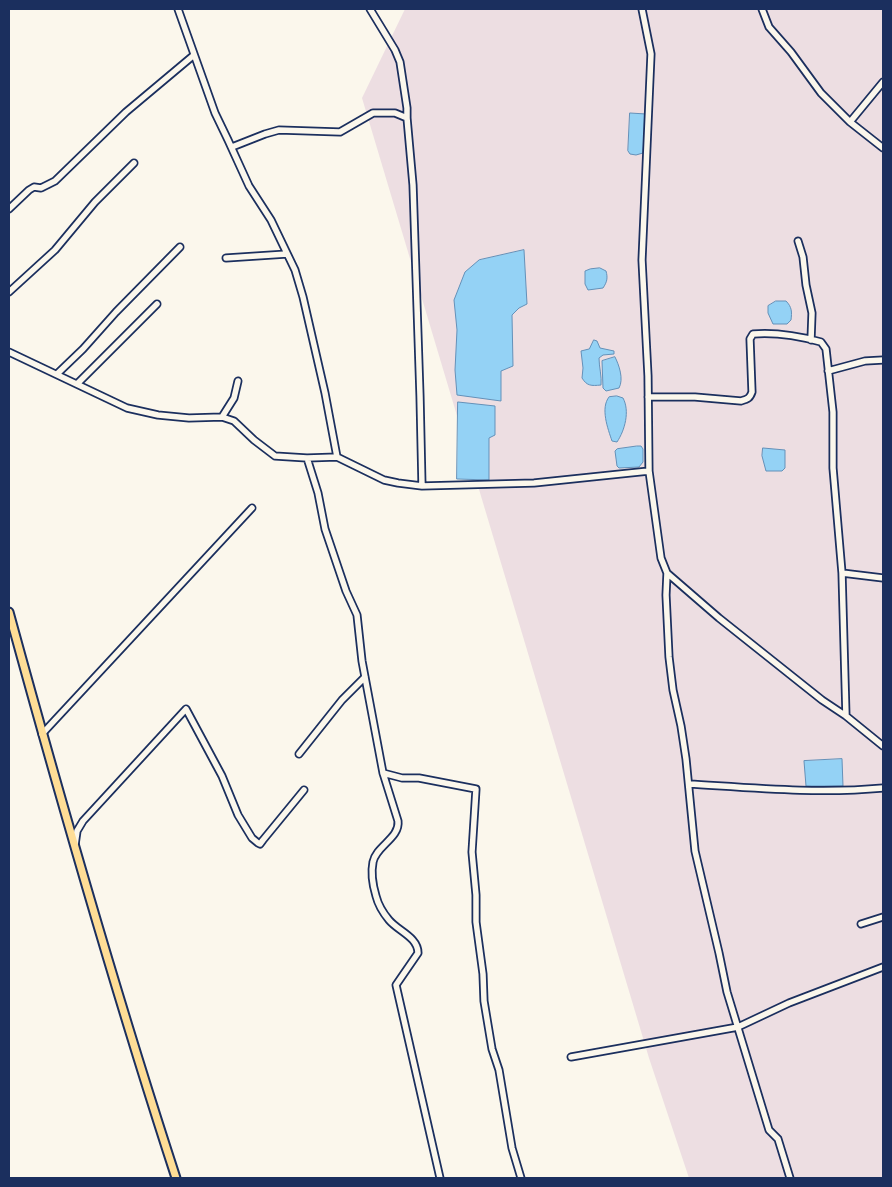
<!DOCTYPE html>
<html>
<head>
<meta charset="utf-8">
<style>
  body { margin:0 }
  #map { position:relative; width:892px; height:1187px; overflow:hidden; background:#fbf7ec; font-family:"Gochi Hand",sans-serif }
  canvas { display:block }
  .frame { position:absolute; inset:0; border:10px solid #1b2f5e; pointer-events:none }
</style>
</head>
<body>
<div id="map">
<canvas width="892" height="1187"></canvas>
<div class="frame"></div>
</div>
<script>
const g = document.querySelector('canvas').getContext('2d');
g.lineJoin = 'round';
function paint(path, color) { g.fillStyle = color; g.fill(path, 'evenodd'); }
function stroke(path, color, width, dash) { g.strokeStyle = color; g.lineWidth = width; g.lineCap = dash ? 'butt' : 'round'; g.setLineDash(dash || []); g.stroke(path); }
paint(new Path2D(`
  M405 9H883V1178H689L649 1058 362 98Z`), '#eddee2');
const water = new Path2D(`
  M630 113 646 114 643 153 636 155 630 154 628 151Z
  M524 250 527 304 519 308 512 315 513 366 501 371V401L457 395 455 370 457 330 454 300 465 272 479 260Z
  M600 268 606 271C608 278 607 282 603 288L588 290 585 284V271L590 269Z
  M776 301H786C792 307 792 312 791 320L787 324H773L768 313V306Z
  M594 340 597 341 600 348 614 351V354L603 355 599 358C599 367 602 377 601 385 591 386 587 386 582 378L583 368 581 351 589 349Z
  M615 357C619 365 624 379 619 388L606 391 603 388 602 361Z
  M617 396 623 398C630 411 625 430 617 442L612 441C608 429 600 408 609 397Z
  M458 402 495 406V435L489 438V480L457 479Z
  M637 446H641L643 449V462L639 467 619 468 617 466 615 451 617 449Z
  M763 448 785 450V468L782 471H766L762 456Z
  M842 759 843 786H806L804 761Z`);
paint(water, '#94d2f5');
stroke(water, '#6491b9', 1);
const minor = new Path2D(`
  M178 9 215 113 228 140 249 186 271 220 295 270 303 297 325 393 337 457
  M370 9 395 50 400 62 407 108V118
  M642 9 651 54 642 260 648 376 649 471
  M762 9 769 27 791 52 821 93 850 122 883 148
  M850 122 883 82
  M232 147 265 134 279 130 340 132 373 113H395L407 118 413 185 420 396 422 486
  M9 209 29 190 34 187 41 188 55 181 126 112 194 55
  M798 241 803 257 806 285 812 313 811 340
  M226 258 287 254
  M9 292 55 250 95 202 134 163
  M9 352 127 408 158 415 189 418 222 417 234 421 254 440 275 456 307 458 337 457 384 480 398 483 422 486 534 483 649 471 661 558 667 573 719 618 822 700 846 716 883 746
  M828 371 865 361 883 360
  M57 374 83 349 116 312 180 247
  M77 384 157 304
  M648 397H695L741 401C748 399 750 398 752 392L750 339 753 334C777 332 799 336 821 342L826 349 833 412V468L842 573 846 716
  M222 417 234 398 238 381
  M307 458 318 493 325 529 346 591 357 615 362 661 383 773 398 821C400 838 376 846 373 862 371 872 373 886 376 896 378 904 384 914 389 920 398 931 418 937 418 953L396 985 440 1178
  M667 573 666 595 669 657 673 690 681 726 686 759 695 851 719 953 727 992 769 1130 778 1139 790 1178
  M842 573 883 578
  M42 734 252 508
  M299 754 342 700 365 677
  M383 773 402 778H419L476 789 472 852 476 895V922L483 974 484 1001 492 1049 499 1070 512 1148 521 1178
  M689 784C754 788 818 794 883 788
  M75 845 77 831 83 821 186 709 222 776 238 815 252 838 258 843 260 844 263 840 304 790
  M861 924 883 917
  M571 1057 738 1027 789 1003 883 967`);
const major = new Path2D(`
  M9 612C61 802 115 991 176 1178`);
stroke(minor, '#1b2f5e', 9);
stroke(major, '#1b2f5e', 11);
stroke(minor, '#fbf7ec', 5.5);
stroke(major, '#fedd96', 7);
</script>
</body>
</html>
